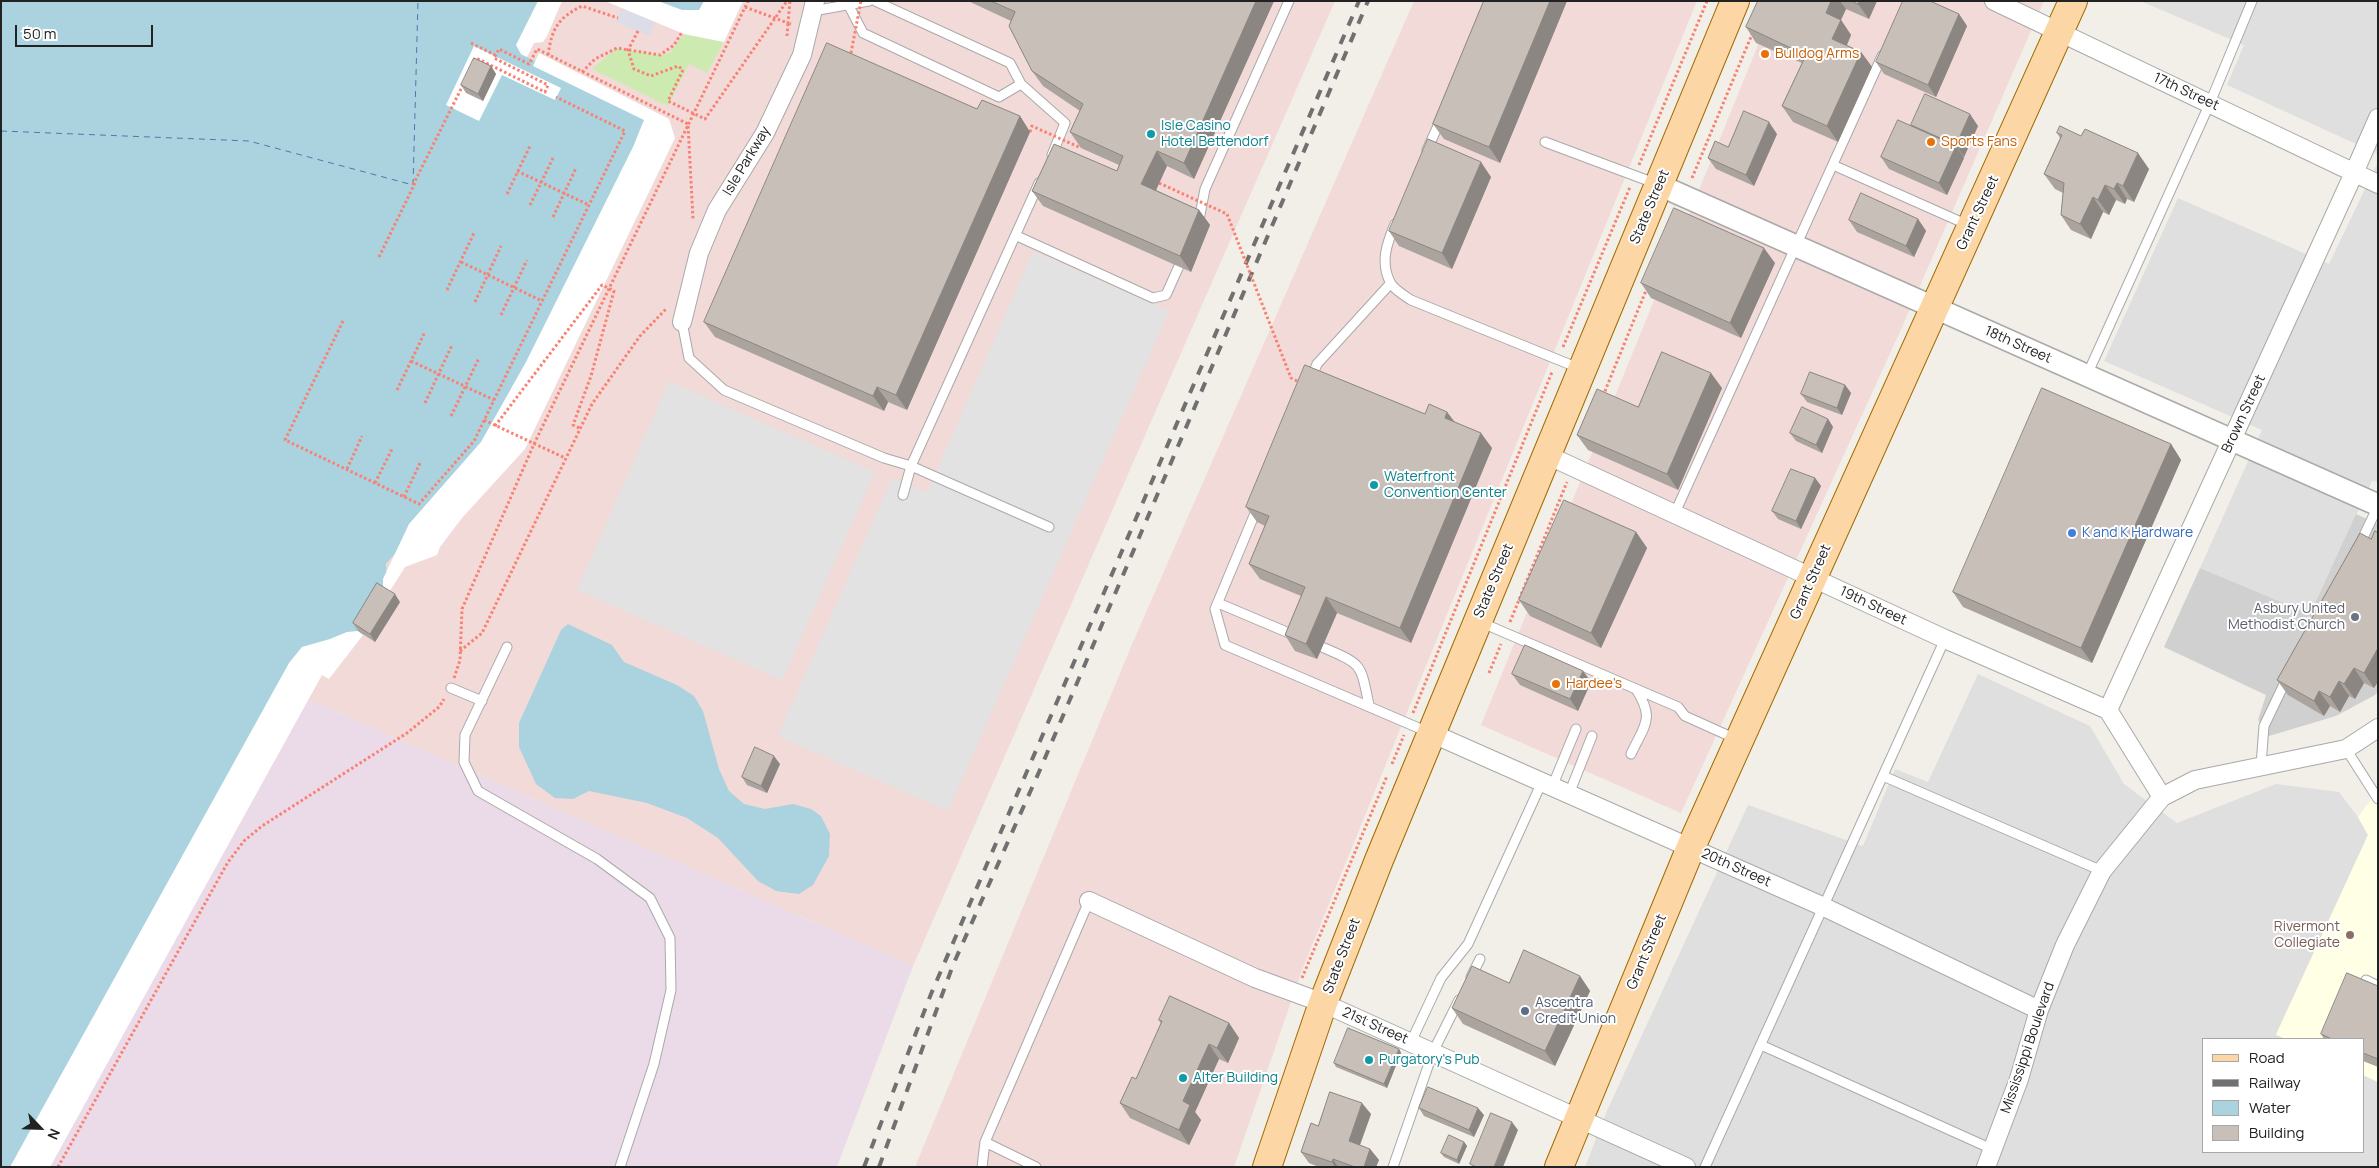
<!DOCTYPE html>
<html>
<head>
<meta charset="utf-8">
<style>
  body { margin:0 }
  #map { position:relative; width:2379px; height:1168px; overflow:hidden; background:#f2efe9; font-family:Manrope,sans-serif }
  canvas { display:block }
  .frame { position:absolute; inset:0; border:2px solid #222; pointer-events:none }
  .legend { position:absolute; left:2202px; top:1038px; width:162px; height:115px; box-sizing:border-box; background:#fff; border:1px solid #a7a7a7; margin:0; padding:6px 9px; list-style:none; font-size:15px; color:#222 }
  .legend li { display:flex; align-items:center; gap:10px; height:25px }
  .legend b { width:25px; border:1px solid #a7a7a7 }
  .north { position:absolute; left:15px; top:1103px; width:50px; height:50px; -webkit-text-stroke:4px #fff; paint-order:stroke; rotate:114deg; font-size:14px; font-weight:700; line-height:20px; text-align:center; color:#222 }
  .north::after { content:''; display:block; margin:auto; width:18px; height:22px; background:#222; clip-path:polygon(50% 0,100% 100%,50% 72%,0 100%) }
  .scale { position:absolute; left:15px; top:25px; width:138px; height:22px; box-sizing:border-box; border:2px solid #222; border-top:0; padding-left:6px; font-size:15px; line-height:18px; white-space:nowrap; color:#222; -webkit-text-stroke:4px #fff; paint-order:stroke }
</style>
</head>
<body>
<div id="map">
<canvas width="2379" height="1168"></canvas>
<div class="frame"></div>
<ul class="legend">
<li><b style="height:6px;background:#fcd6a4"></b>Road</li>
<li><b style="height:6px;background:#707070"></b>Railway</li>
<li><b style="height:14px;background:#aad3df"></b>Water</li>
<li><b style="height:14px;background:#c7bfb8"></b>Building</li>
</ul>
<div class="north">N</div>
<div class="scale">50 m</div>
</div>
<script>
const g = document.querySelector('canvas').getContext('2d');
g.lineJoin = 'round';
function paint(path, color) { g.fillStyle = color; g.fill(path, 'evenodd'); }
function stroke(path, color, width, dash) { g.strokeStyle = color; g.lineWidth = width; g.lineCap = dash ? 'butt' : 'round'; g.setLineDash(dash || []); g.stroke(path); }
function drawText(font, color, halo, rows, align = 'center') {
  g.font = font + ' Manrope,sans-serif'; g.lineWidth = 4; g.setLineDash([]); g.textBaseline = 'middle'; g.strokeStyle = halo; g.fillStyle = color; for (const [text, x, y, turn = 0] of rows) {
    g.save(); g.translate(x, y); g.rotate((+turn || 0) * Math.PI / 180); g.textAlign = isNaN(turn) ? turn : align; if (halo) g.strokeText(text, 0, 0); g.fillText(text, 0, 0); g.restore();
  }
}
paint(new Path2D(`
  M2140 1H2378V154L2227 85 2244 45Z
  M2378 162V482L2372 481 2310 614 2200 568 2262 430 2104 361 2178 198 2329 264Z
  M1978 674 2090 726 2124 784 2177 823 2276 784 2339 792 2358 817 2368 835 2276 1034 2286 1039H2203V1152H2363V1075L2378 1082V1167H1585L1606 1113 1748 805 1863 846 1895 769 1928 782Z`), '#e0dfdf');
paint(new Path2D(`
  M547 1H1335L913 966 282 688 388 594 386 564 484 452 642 113 521 54Z
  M1414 1H1697L1302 970 1234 1167H915L1133 642Z
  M1776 1H2044L1902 327 1681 813 1481 725Z`), '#f2dad9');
paint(new Path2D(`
  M282 688 913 966 837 1167H17Z`), '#ebdbe8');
paint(new Path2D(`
  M2378 790V1082L2363 1075V1039H2286L2276 1035 2368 835 2358 817Z`), '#ffffe5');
paint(new Path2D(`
  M2356 514 2378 524V691L2375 695 2336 716 2269 736 2258 720 2266 695 2164 647 2200 568 2310 614Z`), '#d0d0d0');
paint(new Path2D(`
  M684 34 724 42 707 73 689 64 668 106 592 69 617 48 660 55 670 53Z`), '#cdebb0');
paint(new Path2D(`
  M1033 251 1169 311 948 811 778 736 892 478 927 493Z
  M669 381 875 472 782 680 577 590Z`), '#e2e2e2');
paint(new Path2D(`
  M622 8 656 22 649 36 616 22Z`), '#dddde8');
paint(new Path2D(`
  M1 1H547L521 54 655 120 484 452 386 564 388 594 363 635 300 660 17 1167H1Z
  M626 1H709L703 13 669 20Z
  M568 624 612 645 624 662 677 685 694 696 703 711 719 769 729 791 744 804 765 809 793 804 811 809 821 816 830 834 829 856 813 885 799 894 776 891 758 881 718 838 687 818 647 803 589 791 573 799 555 798 536 784 519 747V723L561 630Z`), '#aad3df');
paint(new Path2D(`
  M538 1H562L547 36 543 42 534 43 527 57 521 54 516 45Z
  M605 1H658L682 10H699L704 1H743L724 42 684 34Z
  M474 46 561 88 555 100 502 75 479 121 446 105Z
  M539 53 669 119 675 138 525 449 462 518 440 547 437 555 405 567 388 594 383 591V579L409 524 481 442 526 362 633 147 644 120 533 66Z
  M358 631 363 635 329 679 322 675 50 1167H10L289 663 302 647 330 639 347 632Z`), '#fff');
stroke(new Path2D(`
  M1 131 249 141 413 185 418 1`), '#4a7aab', 1, [6, 5]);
const service = new Path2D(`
  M875 1 1010 63 1021 84 1065 123 1052 155
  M848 4 863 33 999 97 1021 84
  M813 11 869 1
  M1545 142 1657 184
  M1427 150 1441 119
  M1833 165 1968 225
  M1199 220 1205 189 1289 1
  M1395 224C1387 243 1380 262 1390 282 1393 289 1405 296 1411 300L1581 369
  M1017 236 1153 298 1166 295 1179 266
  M682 322 689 358 724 390 884 458 911 466 1039 183
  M2087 375 2210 103 2252 1
  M1311 379 1317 364 1390 284
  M903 495 911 466 1049 527
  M1258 506 1215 609 1225 645 1428 732
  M1674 515 1882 56
  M2359 546 2378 506
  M1218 603 1296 636
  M1480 622 1678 707 1685 716 1736 739
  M507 647 465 735 464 762 478 791 597 859 650 898 670 938 671 990 654 1064 620 1167
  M1322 647C1363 665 1360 662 1369 705
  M451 688 482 701
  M2346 749 2378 799
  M1631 754C1645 724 1655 719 1636 689
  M2261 765 2264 726 2287 678
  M1883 776 2102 871
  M1552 787 1576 729
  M1569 794 1592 736
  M1471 977 1480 959
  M2366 980 2378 986
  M1411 1042 1441 978 1468 944 1542 782
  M1761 1045 1994 1150
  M982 1167 985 1142
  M1036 1167 985 1142 1089 901
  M1393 1167 1433 1052 1459 1000
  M1705 1167 1945 639`);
const minor = new Path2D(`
  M1994 1 2378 184
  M682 322 699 253 717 210 765 133 802 55 815 1
  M1547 455 1945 639 2108 710 2162 797
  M2108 710 2354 173 2378 118
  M1431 733 1824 907 2039 1010
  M1089 901 1255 978 1323 1003 1686 1167
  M1986 1167 2019 1079 2039 1010 2065 945 2102 871 2162 797 2195 780 2346 749 2378 728`);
const tertiary = new Path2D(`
  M1659 185 2378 505`);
const primary = new Path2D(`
  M1267 1167 1323 1003 1379 860 1735 1
  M1559 1167 1691 847 2073 1`);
stroke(service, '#a9a9a9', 11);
stroke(minor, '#a9a9a9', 20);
stroke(tertiary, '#a9a9a9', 24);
stroke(primary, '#a06b00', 30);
stroke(new Path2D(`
  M745 7 788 23 790 1
  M638 31 628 50 634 69 651 76 678 66 683 70 668 101 705 119 787 1
  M787 36 788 23 791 24
  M471 43 495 55
  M548 55C552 28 558 18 582 6L618 18
  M474 61 476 58 545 92 548 85 494 58 499 49 529 64 537 49 688 124 693 219
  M582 72 595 59 617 48 660 55 674 45 682 32
  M1639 165 1707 1
  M517 171 589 205
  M1692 178 1753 32
  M413 185 463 85
  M507 194 530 146
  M530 205 553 158
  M553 217 576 168
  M379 257 415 183
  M461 262 542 301
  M447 290 474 233
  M475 302 501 246
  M501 315 527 260
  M343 321 285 440 419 504 474 441 625 131 556 97
  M1563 347 1630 187
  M411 361 494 400
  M397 390 425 332
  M1603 396 1647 288
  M425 403 452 345
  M451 416 479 358
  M484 420 565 458
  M495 426 602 285 614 291 591 376 573 425 579 428
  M347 469 362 436
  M375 483 392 449
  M404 497 420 463
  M1510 622 1567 482
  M460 651 482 633 592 404 640 336 666 309
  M1489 673 1501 644
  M454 678 460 660 462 609 534 444 748 1
  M1413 713 1552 372
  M1392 764 1404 735
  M1302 978 1387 776
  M58 1167 228 862 244 841 262 826 407 733 439 707 444 699`), '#fa8072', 3, [2.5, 2.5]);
stroke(service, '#fff', 9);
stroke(minor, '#fff', 18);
stroke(tertiary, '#fff', 21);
stroke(primary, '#fcd6a4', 28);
stroke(new Path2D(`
  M864 1167 931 994 1359 1
  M879 1167 953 965 1039 772 1368 1`), '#707070', 4, [10, 10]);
stroke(new Path2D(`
  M850 58 861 1
  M1030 132 1032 126 1081 148
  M1159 183 1227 214 1291 378 1301 383`), '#fa8072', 3, [2.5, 2.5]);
paint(new Path2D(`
  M968 1H1274L1194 179 1167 166 1156 190 1199 210 1210 225 1191 272 1043 206 1032 191 1117 171 1119 165 1081 148 1070 132 1080 111 1043 86 1032 71 1011 21Z
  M1484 1H1567L1500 163 1444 139 1433 124Z
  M1758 1H1877L1869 19 1846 9 1841 20 1851 35 1847 45 1861 52 1872 67 1838 142 1793 122 1782 106 1802 63 1756 43 1746 27Z
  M1959 14 1967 26 1936 97 1884 74 1876 62Z
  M491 66 496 74 483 101 466 93 461 85Z
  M977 109 1020 116 1030 132 907 410 888 402 884 411 715 337 704 322Z
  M1911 125 1978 126 1964 157 1963 156 1964 158 1947 195 1889 169 1881 157 1912 127Z
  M2057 133 2149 169 2134 202 2127 199 2125 204 2116 200 2109 215 2103 212 2091 239 2071 230 2061 215 2063 193 2055 189 2044 174 2060 138Z
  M1777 134 1754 186 1716 169 1708 158 1728 147Z
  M1491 177 1452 269 1399 246 1389 231Z
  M1918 219 1926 231 1914 257 1857 232 1849 220Z
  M1775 263 1741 338 1651 298 1641 283Z
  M1845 385 1851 393 1842 415 1807 402 1801 394Z
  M1722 388 1678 490 1588 450 1577 435 1638 407Z
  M1447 412 1454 421 1492 448 1411 643 1337 613 1317 659 1295 651 1285 635 1301 596 1260 579 1249 564 1265 526 1257 522 1246 507 1425 414Z
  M1828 419 1833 427 1822 453 1796 441 1790 433Z
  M2171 444 2181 460 2092 663 1963 607 1953 592Z
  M1815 478 1821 486 1801 529 1778 519 1772 511Z
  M1636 532 1647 548 1601 648 1530 616 1519 600Z
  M2360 533 2374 688 2364 683 2355 699 2349 696 2340 712 2330 706 2324 716 2288 695 2277 680Z
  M400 602 375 642 358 631 353 623Z
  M1583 671 1591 682 1578 711 1520 685 1512 674Z
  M780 764 767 793 747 785 742 777Z
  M1580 976 1590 991 1555 1066 1463 1024 1452 1008 1509 983Z
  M2378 986V1067L2363 1061V1039Z
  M1159 1020 1229 1023 1239 1038 1228 1063 1219 1059 1195 1112 1201 1120 1189 1145 1130 1118 1120 1103 1136 1079 1161 1024Z
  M2321 1034 2332 1039H2324Z
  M1399 1049 1401 1053 1387 1088 1336 1067 1334 1063Z
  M1419 1108 1484 1115 1474 1137 1424 1116Z
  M1371 1114 1360 1145 1370 1149 1379 1160 1376 1167H1319L1309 1163 1301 1152 1318 1126Z
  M1464 1142 1467 1146 1459 1164 1444 1157 1441 1153Z`), '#aba49e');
paint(new Path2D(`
  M1256 1H1274L1194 179 1184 163Z
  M1550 1H1567L1500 163 1489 147Z
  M1831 1H1840L1846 9 1837 28 1826 13Z
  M1859 1H1877L1869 19 1858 4Z
  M1959 14 1967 26 1936 97 1928 85Z
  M1841 20 1851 35 1843 54 1832 39Z
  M1861 52 1872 67 1838 142 1827 126Z
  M491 66 496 74 483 101 478 94Z
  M1970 114 1978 126 1964 157 1956 145Z
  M1020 116 1030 132 907 410 896 395Z
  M1769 122 1777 134 1754 186 1746 175Z
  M1956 146 1964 158 1947 195 1939 183Z
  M1157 151 1167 166 1152 199 1141 184Z
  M2138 153 2149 169 2134 202 2123 186Z
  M1481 162 1491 177 1452 269 1442 253Z
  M2117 183 2127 199 2125 204 2114 189Z
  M2105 185 2116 200 2109 215 2098 200Z
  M2093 197 2103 212 2091 239 2080 224Z
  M1199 210 1210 225 1191 272 1180 256Z
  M1918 219 1926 231 1914 257 1906 246Z
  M1764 248 1775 263 1741 338 1730 323Z
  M1711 373 1722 388 1678 490 1667 474Z
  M1845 385 1851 393 1842 415 1837 408Z
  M877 387 888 402 884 411 873 396Z
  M1447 412 1458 427 1445 418Z
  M1828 419 1833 427 1822 453 1816 445Z
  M1481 433 1492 448 1411 643 1400 628Z
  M2171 444 2181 460 2092 663 2081 648Z
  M1815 478 1821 486 1801 529 1796 521Z
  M1636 532 1647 548 1601 648 1591 633Z
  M395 594 400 602 375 642 370 634Z
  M1326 597 1337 613 1317 659 1306 644Z
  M2378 648V682L2374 688 2364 673Z
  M2354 668 2364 683 2355 699 2344 684Z
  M1583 671 1591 682 1578 711 1570 699Z
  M2339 681 2349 696 2340 712 2330 697Z
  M2319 691 2330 706 2324 716 2314 701Z
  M774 756 780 764 767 793 761 786Z
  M1580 976 1590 991 1555 1066 1545 1051Z
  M1229 1023 1239 1038 1228 1063 1217 1048Z
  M1209 1044 1219 1059 1195 1112 1201 1120 1189 1145 1179 1130 1183 1101Z
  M1399 1049 1401 1053 1387 1088 1384 1084Z
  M1362 1103 1371 1114 1357 1153 1349 1141Z
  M1478 1108 1484 1115 1474 1137 1469 1130Z
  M1512 1122 1518 1130 1503 1167H1494Z
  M1464 1142 1467 1146 1459 1164 1457 1160Z
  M1370 1149 1379 1160 1376 1167H1364Z
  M1333 1159 1338 1167H1335L1332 1162Z`), '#8b8681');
const building = new Path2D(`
  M991 1H1256L1184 163 1157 151 1141 184 1199 210 1180 256 1032 191 1054 144 1117 171 1123 156 1070 132 1083 104 1032 71 1009 26 1015 12Z
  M1484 1H1550L1489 147 1433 124Z
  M1758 1H1831L1826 13 1841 20 1832 39 1861 52 1827 126 1782 106 1806 55 1746 27Z
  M1852 1H1859L1858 4Z
  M1903 1H1930L1959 14 1928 85 1876 62Z
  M827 43 977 109 982 100 1020 116 896 395 877 387 873 396 704 322Z
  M474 58 491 66 478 94 461 85Z
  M1925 94 1970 114 1956 145 1911 125Z
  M1744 111 1769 122 1746 175 1708 158 1715 141 1728 147Z
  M1898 120 1956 146 1939 183 1881 157Z
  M2060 126 2081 136 2085 129 2138 153 2123 186 2117 183 2114 189 2105 185 2098 200 2093 197 2080 224 2061 215 2064 183 2044 174 2062 135 2057 133Z
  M1428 139 1481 162 1442 253 1389 231Z
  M1861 193 1918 219 1906 246 1849 220Z
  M1674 208 1764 248 1730 323 1641 283Z
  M1662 352 1711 373 1667 474 1577 435 1597 389 1638 407Z
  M1305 365 1425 414 1429 404 1447 412 1445 418 1481 433 1400 628 1326 597 1306 644 1285 635 1305 587 1249 564 1269 516 1246 507Z
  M1810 372 1845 385 1837 408 1801 394Z
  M2042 388 2171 444 2081 648 1953 592Z
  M1802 407 1828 419 1816 445 1790 433Z
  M1791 469 1815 478 1796 521 1772 511Z
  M1564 500 1636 532 1591 633 1519 600Z
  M2375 531 2378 533V648L2364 673 2354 668 2344 684 2339 681 2330 697 2319 691 2314 701 2277 680 2360 533 2371 539Z
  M377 583 395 594 370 634 353 623Z
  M1525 645 1583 671 1570 699 1512 674Z
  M755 747 774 756 761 786 742 777Z
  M1524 950 1580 976 1545 1051 1452 1008 1472 966 1509 983Z
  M2347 973 2378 986V1059L2363 1053V1039H2332L2321 1034Z
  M1170 996 1229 1023 1217 1048 1209 1044 1183 1101 1190 1105 1179 1130 1120 1103 1132 1077 1136 1079 1162 1021 1159 1020Z
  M1348 1028 1399 1049 1384 1084 1334 1063Z
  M1428 1087 1478 1108 1469 1130 1419 1108Z
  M1330 1092 1362 1103 1349 1141 1370 1149 1364 1167H1355L1333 1159 1332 1162 1301 1152 1311 1123 1318 1126Z
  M1491 1113 1512 1122 1494 1167H1476L1470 1164Z
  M1449 1135 1464 1142 1457 1160 1441 1153Z`);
paint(building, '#c7bfb8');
stroke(building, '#8b8681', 1);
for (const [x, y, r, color] of [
  [1765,54,5,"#e8710a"],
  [1151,134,5,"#0f9aa8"],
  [1931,142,5,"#e8710a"],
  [1374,485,5,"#0f9aa8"],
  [2072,533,5,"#3f7fe0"],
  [2355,617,5,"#6b7280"],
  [1556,684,5,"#e8710a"],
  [2350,935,5,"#8d6e63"],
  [1525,1011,5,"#5c6f8a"],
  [1369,1060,5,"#0f9aa8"],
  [1183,1078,5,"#0f9aa8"]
]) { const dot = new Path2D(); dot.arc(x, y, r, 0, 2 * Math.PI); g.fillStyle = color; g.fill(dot); stroke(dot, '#fff', 2); }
drawText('14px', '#c56008', '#fff', [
  ["Bulldog Arms",1775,54],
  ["Sports Fans",1941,142],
  ["Hardee's",1566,684]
], 'left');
drawText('14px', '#222', '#fff', [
  ["17th Street",2186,92,25],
  ["Isle Parkway",747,161,-59],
  ["State Street",1650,207,-67],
  ["Grant Street",1978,213,-65],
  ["18th Street",2018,345,24],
  ["Brown Street",2244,414,-65],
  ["State Street",1494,581,-67],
  ["Grant Street",1811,582,-66],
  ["19th Street",1873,606,25],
  ["20th Street",1736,868,24],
  ["Grant Street",1647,952,-67],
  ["State Street",1342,956,-69],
  ["21st Street",1375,1026,24],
  ["Mississippi Boulevard",2028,1048,-71]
]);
drawText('14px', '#0d838f', '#fff', [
  ["Isle Casino",1161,126],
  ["Hotel Bettendorf",1161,142],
  ["Waterfront",1384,477],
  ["Convention Center",1384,493],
  ["Purgatory's Pub",1379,1060],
  ["Alter Building",1193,1078]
], 'left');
drawText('14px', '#366cbe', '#fff', [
  ["K and K Hardware",2082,533]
], 'left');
drawText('14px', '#5b616d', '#fff', [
  ["Asbury United",2345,609],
  ["Methodist Church",2345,625]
], 'right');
drawText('14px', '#785e54', '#fff', [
  ["Rivermont",2340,927],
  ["Collegiate",2340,943]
], 'right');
drawText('14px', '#4e5e75', '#fff', [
  ["Ascentra",1535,1003],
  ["Credit Union",1535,1019]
], 'left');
</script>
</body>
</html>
